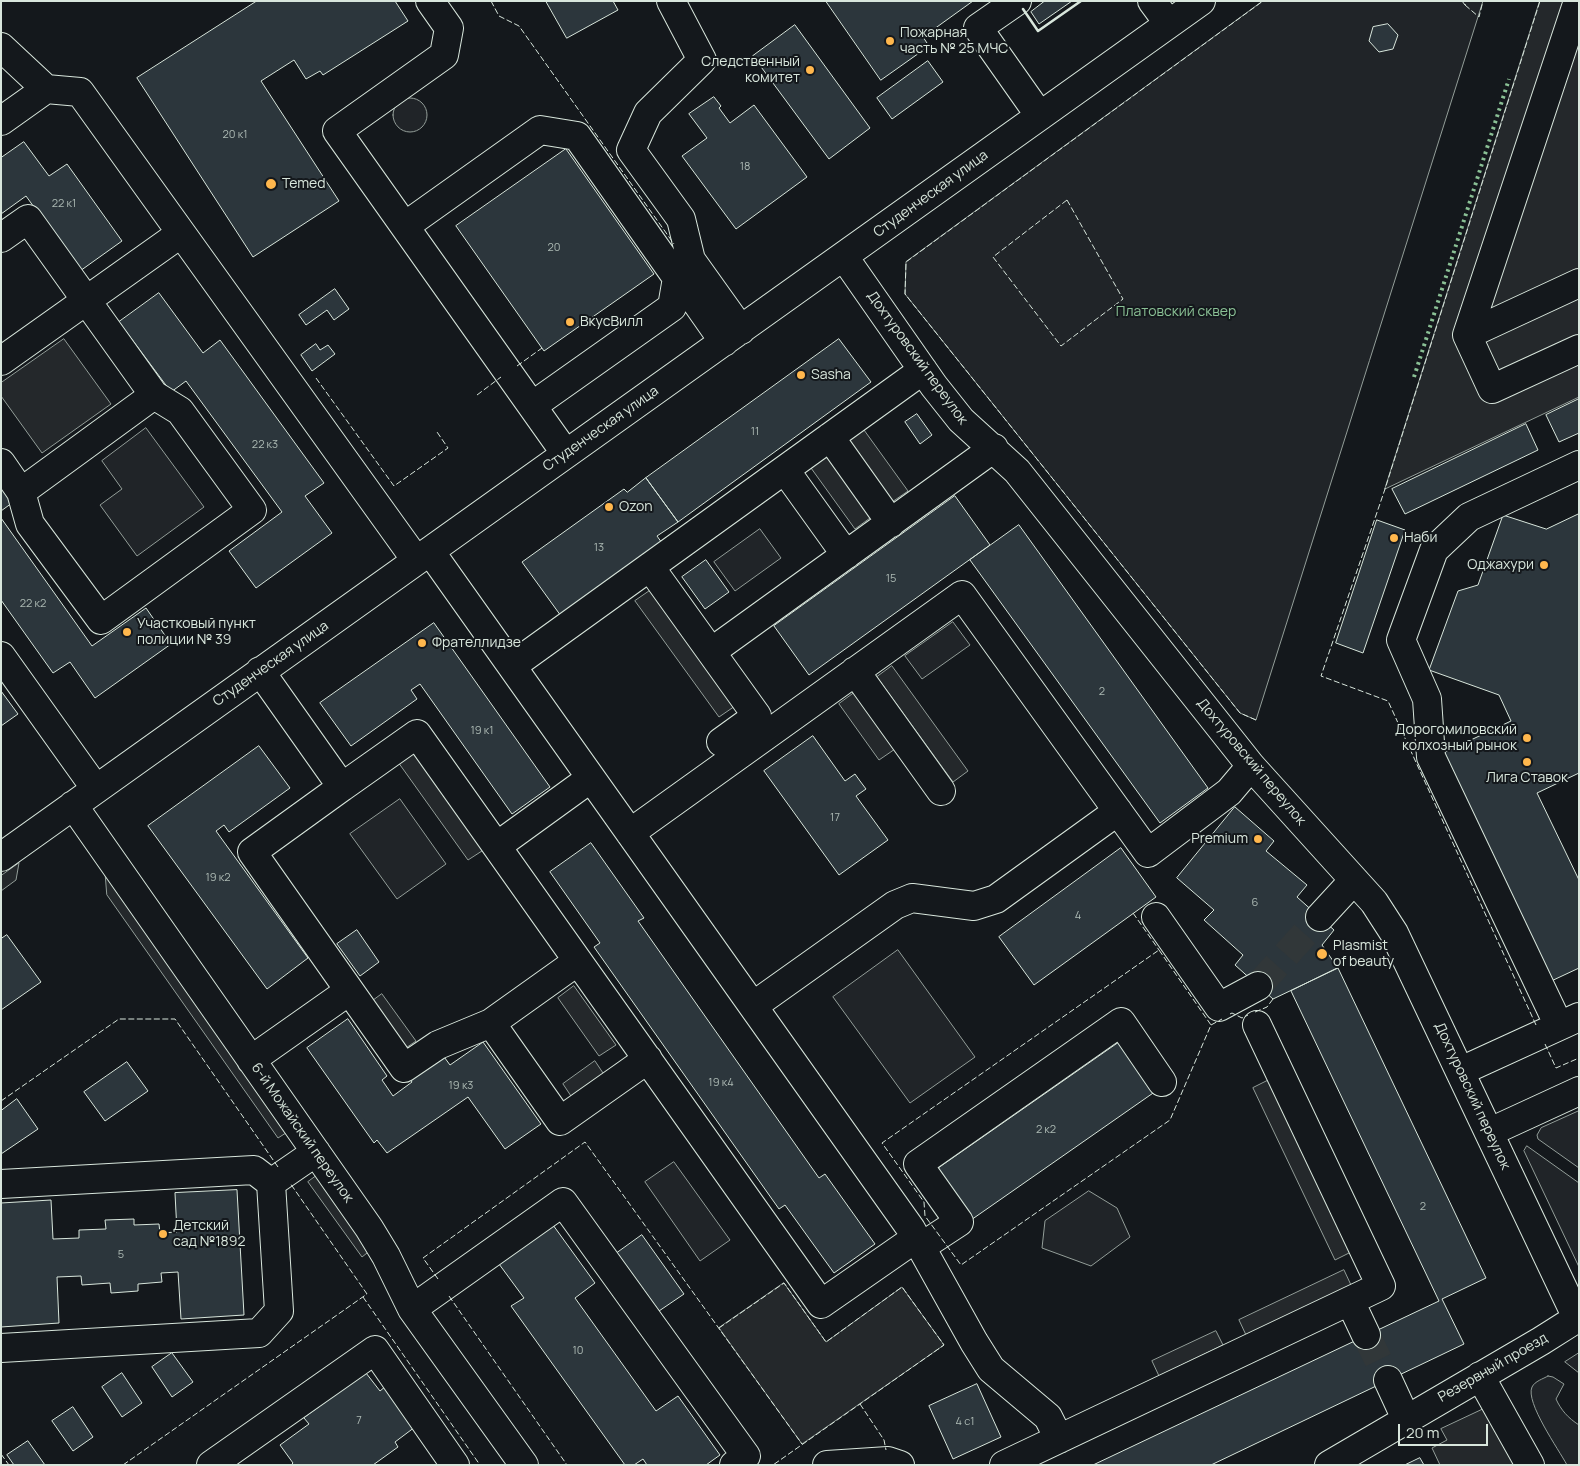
<!DOCTYPE html>
<html>
<head>
<meta charset="utf-8">
<style>
  body { margin:0 }
  #map { position:relative; width:1580px; height:1466px; overflow:hidden; background:#14181c; font-family:Manrope,sans-serif }
  canvas { display:block }
  .frame { position:absolute; inset:0; border:2px solid #d8e6dc; pointer-events:none }
  .scale { position:absolute; left:1398px; top:1424px; width:90px; height:22px; box-sizing:border-box; border:2px solid #d8e6dc; border-top:0; padding-left:6px; font-size:15px; line-height:18px; white-space:nowrap; color:#d8e6dc; -webkit-text-stroke:4px #14181c; paint-order:stroke }
</style>
</head>
<body>
<div id="map">
<canvas width="1580" height="1466"></canvas>
<div class="frame"></div>
<div class="scale">20 m</div>
</div>
<script>
const g = document.querySelector('canvas').getContext('2d');
g.lineJoin = 'round';
function paint(path, color) { g.fillStyle = color; g.fill(path, 'evenodd'); }
function stroke(path, color, width, dash) { g.strokeStyle = color; g.lineWidth = width; g.lineCap = dash ? 'butt' : 'round'; g.setLineDash(dash || []); g.stroke(path); }
function drawText(font, color, halo, rows, align = 'center') {
  g.font = font + ' Manrope,sans-serif'; g.lineWidth = 4; g.setLineDash([]); g.textBaseline = 'middle'; g.strokeStyle = halo; g.fillStyle = color; for (const [text, x, y, turn = 0] of rows) {
    g.save(); g.translate(x, y); g.rotate((+turn || 0) * Math.PI / 180); g.textAlign = isNaN(turn) ? turn : align; if (halo) g.strokeText(text, 0, 0); g.fillText(text, 0, 0); g.restore();
  }
}
const green = new Path2D(`
  M1263 1H1483L1256 720 1240 713 905 294 906 262Z
  M393 115a17 17 0 1 1 34 0a17 17 0 1 1-34 0Z
  M146 428 204 507 137 556 100 505 122 489 102 461Z
  M760 529 781 558 735 591 714 562Z
  M953 622 970 645 922 679 905 656Z
  M400 799 446 864 397 899 350 834Z
  M898 950 975 1057 910 1103 833 997Z
  M1579 1111V1168L1538 1139 1537 1135 1541 1128Z
  M1527 1146 1579 1183V1267L1524 1151Z
  M674 1162 730 1240 700 1261 645 1182Z
  M1089 1191 1117 1208 1130 1237 1091 1266 1042 1248 1045 1221Z
  M1579 1353V1373L1565 1362Z
  M1548 1376 1553 1377 1564 1384 1556 1399C1561 1410 1568 1418 1579 1425V1465H1567C1559 1450 1525 1402 1532 1387 1535 1381 1543 1379 1548 1376Z`);
paint(green, '#202428');
stroke(green, '#939e99', 1);
const parking = new Path2D(`
  M1540 1H1579V397L1385 489Z
  M64 339 111 404 42 453 1 396V383Z
  M864 430 908 491 892 502 848 441Z
  M827 456 870 518 855 529 811 468Z
  M651 590 735 706 719 717 635 601Z
  M892 666 968 771 953 782 877 677Z
  M854 693 895 749 879 760 839 704Z
  M415 751 485 849 468 860 398 762Z
  M19 863 16 880 1 891V876Z
  M105 870 289 1131 278 1138 107 895Z
  M574 986 616 1045 599 1056 558 998Z
  M382 994 416 1041 400 1052 367 1005Z
  M595 1061 607 1079 575 1102 563 1084Z
  M1269 1080 1351 1252 1335 1260 1253 1088Z
  M319 1174 372 1249 362 1257 308 1182Z
  M1344 1270 1351 1285 1246 1335 1239 1320Z
  M784 1283 826 1342 902 1287 944 1345 802 1444 719 1328Z
  M1216 1331 1223 1345 1159 1376 1152 1361Z
  M1507 1398 1545 1465H1440L1432 1448 1447 1440 1441 1429Z`);
paint(parking, '#24282b');
stroke(parking, '#939e99', 1);
const building = new Path2D(`
  M257 1H395L408 21 323 75 320 71 306 79 294 60 261 81 339 201 253 257 137 78Z
  M546 1H613L618 10 567 38Z
  M826 1H973L923 37 929 46 881 80Z
  M1045 1H1072L1039 24 1031 12Z
  M1388 24 1398 35 1393 49 1379 52 1369 41 1373 27Z
  M795 25 870 128 829 159 753 56Z
  M928 61 943 82 892 119 877 98Z
  M714 97 721 106 719 108 730 123 754 105 807 177 736 229 682 156 707 138 689 114Z
  M24 142 49 176 67 164 122 241 80 271 26 196 1 214V158Z
  M566 149 654 274 544 351 456 226Z
  M335 289 349 309 334 320 327 310 306 325 299 315Z
  M159 293 203 353 220 340 324 483 305 496 332 533 256 588 229 551 282 512 186 381 171 392 119 322Z
  M839 339 871 382 678 522 646 478Z
  M316 344 320 350 328 345 335 354 312 371 301 355Z
  M1579 399V433L1559 442 1546 415Z
  M917 414 932 435 920 444 905 422Z
  M1526 424 1538 450 1405 514 1392 489Z
  M646 478 678 522 657 536 662 543 561 616 522 562 624 489 627 492Z
  M1 487 12 503 1 511Z
  M955 496 990 545 809 675 774 626Z
  M1579 514V773L1537 793 1579 880V968L1547 983 1439 755 1511 721 1499 695 1429 670 1458 591 1478 585 1503 515 1546 529Z
  M1 518 92 646 146 608 171 644 95 698 70 662 53 673 1 600Z
  M1377 520 1405 530 1363 653 1336 643Z
  M1019 525 1208 788 1160 823 970 560Z
  M706 560 729 592 705 609 682 577Z
  M434 623 550 787 512 814 420 684 411 690 417 699 351 746 320 703Z
  M1 691 18 714 1 726Z
  M813 736 845 781 855 774 860 781 866 789 856 796 888 840 839 875 764 771Z
  M259 746 290 788 229 832 224 825 216 831 308 958 267 989 148 826Z
  M1235 807 1274 841 1266 851 1307 885 1297 897 1334 930 1322 945 1338 968 1273 999 1235 965 1243 955 1204 920 1214 910 1177 878Z
  M591 843 644 918 638 921 819 1178 825 1174 875 1244 834 1273 785 1205 779 1209 594 947 600 943 550 872Z
  M1121 848 1156 897 1034 985 999 937Z
  M357 930 379 962 360 976 337 944Z
  M7 935 41 982 1 1010V939Z
  M1338 968 1486 1278 1442 1299 1464 1344 1211 1465H1093L1439 1301 1291 991Z
  M348 1019 387 1076 382 1080 393 1096 412 1082 409 1078 442 1054 450 1065 483 1042 541 1124 505 1149 468 1097 387 1153 377 1140 374 1143 307 1048Z
  M1121 1041 1156 1091 971 1220 936 1170Z
  M127 1062 148 1091 105 1121 84 1092Z
  M17 1099 38 1129 1 1154V1111Z
  M237 1190 244 1315 181 1319 178 1272 161 1273 162 1282 138 1284V1291L111 1293 110 1283 82 1285 81 1276 57 1277 59 1323 1 1327V1203L51 1200 53 1239 79 1238V1230L106 1229 105 1220 134 1219V1225L159 1224 160 1233 177 1232 175 1193Z
  M553 1225 595 1283 575 1298 656 1411 678 1396 720 1455 706 1465H647L643 1459 634 1465H625L511 1306 524 1298 499 1264Z
  M642 1235 684 1294 659 1311 617 1253Z
  M172 1353 193 1382 172 1397 152 1367Z
  M122 1373 142 1403 122 1417 102 1387Z
  M366 1373 380 1391 386 1386 415 1427 395 1442 398 1447 373 1465H291L293 1463 280 1445 309 1424 304 1418Z
  M977 1384 1001 1437 953 1459 929 1406Z
  M73 1407 93 1437 73 1451 52 1421Z
  M28 1441 45 1465H14L7 1455Z
  M1420 1458 1424 1465H1405Z`);
paint(building, '#2c363c');
stroke(building, '#d8e6dc', 1);
stroke(new Path2D(`
  M1258 986 1320 917
  M1366 1335 1388 1380`), '#313739', 28, [28, 14]);
const minor = new Path2D(`
  M430 1 449 28 444 55 337 131 566 454
  M671 1 702 60 648 113 631 150 681 219 691 260 741 330
  M1017 1 978 28 1040 116
  M1152 1 1169 24
  M1578 1 1467 335 1492 389 1579 349
  M1 47 46 89 80 92 416 560
  M1 121 46 89
  M405 226 540 130 577 136 677 278 672 307 532 406
  M1 238 28 219 154 395 180 411 252 510 101 620 30 524 21 492 1 463
  M844 257 934 386 961 420 1017 471 1251 766 1374 902 1394 933 1577 1318
  M675 290 689 292 724 342
  M1467 335 1579 283
  M1 361 180 234
  M830 437 891 523
  M785 470 846 555
  M21 492 154 395
  M430 551 911 1229 974 1342 991 1369 1048 1417 1059 1439
  M650 567 757 716 721 742
  M711 652 994 448
  M1 656 96 789
  M512 666 923 370
  M260 671 342 787 417 734 821 1304 916 1238
  M855 671 941 791
  M342 787 252 852 404 1068 438 1045 491 1023 578 961
  M73 805 369 1228 386 1256 412 1309 524 1465
  M630 833 962 595 1148 853 1229 792 1251 766
  M497 846 591 778
  M1 857 1201 1
  M1156 917 1219 1007 1258 986
  M1320 917 1354 880
  M753 1006 895 905 912 898 974 906 996 899 1118 811
  M491 1023 560 1121 648 1059
  M1559 1026 1431 757 1427 699 1401 640 1434 550 1469 517 1579 465
  M251 1060 349 991
  M1461 1071 1579 1017
  M1490 1132 1579 1091
  M271 1183 316 1152
  M1 1184 254 1170 271 1183 279 1311 259 1333 1 1348
  M921 1247 959 1222 918 1164 1121 1022 1162 1082
  M1350 1301 1366 1335
  M412 1309 563 1202 746 1456 734 1465
  M1480 1376 1530 1465
  M1388 1380 1406 1419
  M211 1465 375 1350 455 1465
  M827 1465 888 1461 900 1465
  M1004 1465 1381 1286 1257 1025
  M1329 1465 1541 1341 1579 1317`);
stroke(minor, '#d8e6dc', 30);
stroke(minor, '#14181c', 28);
stroke(new Path2D(`
  M1414 377 1509 79`), '#8ac095', 4, [2.5, 4]);
stroke(new Path2D(`
  M491 1 499 16 519 26 674 244
  M1462 1 1465 5 1466 1
  M1465 5 1479 17 1483 1
  M1067 200 1123 299 1061 346 993 257Z
  M517 366 542 348
  M316 378 394 486 448 448 437 432
  M477 395 501 377
  M1256 720 1240 713 905 294 906 262 1263 1
  M1133 913 1159 950
  M1159 950 1211 1025 1170 1120 961 1265 925 1216 924 1202 882 1143Z
  M1255 1012 1267 1007 1273 999
  M1230 1014 1232 1013 1242 1018 1248 1015
  M1211 1025 1222 1019
  M1536 1025 1388 701 1321 676 1385 489 1540 1
  M1545 1044 1556 1068 1579 1058
  M1 1101 119 1019H175L278 1167
  M438 1279 423 1258 585 1142 802 1444
  M449 1296 567 1465
  M363 1297 480 1465
  M719 1328 784 1283 826 1342 902 1287 944 1345 773 1465
  M860 1404 884 1440 886 1450
  M1 1454 9 1465
  M123 1465 367 1294 290 1183`), '#d8e6dc', 1, [6, 2.5]);
stroke(new Path2D(`
  M1023 9 1038 31 1081 1`), '#d8e6dc', 2.5);
for (const [x, y, r, color] of [
  [890,41,5,"#ffb74d"],
  [810,70,5,"#ffb74d"],
  [271,184,6,"#ffb74d"],
  [570,322,5,"#ffb74d"],
  [801,375,5,"#ffb74d"],
  [609,507,5,"#ffb74d"],
  [1394,538,5,"#ffb74d"],
  [1544,565,5,"#ffb74d"],
  [127,632,5,"#ffb74d"],
  [422,643,5,"#ffb74d"],
  [1527,738,5,"#ffb74d"],
  [1527,762,5,"#ffb74d"],
  [1258,839,5,"#ffb74d"],
  [1322,954,6,"#ffb74d"],
  [163,1234,5,"#ffb74d"]
]) { const dot = new Path2D(); dot.arc(x, y, r, 0, 2 * Math.PI); g.fillStyle = color; g.fill(dot); stroke(dot, '#14181c', 2); }
drawText('11px', '#adbab4', null, [
  ["20 к1",235,135],
  ["18",745,167],
  ["22 к1",64,204],
  ["20",554,248],
  ["11",755,432],
  ["22 к3",265,445],
  ["13",599,548],
  ["15",891,579],
  ["22 к2",33,604],
  ["2",1102,692],
  ["19 к1",482,731],
  ["17",835,818],
  ["19 к2",218,878],
  ["6",1255,903],
  ["4",1078,916],
  ["19 к4",721,1083],
  ["19 к3",461,1086],
  ["2 к2",1046,1130],
  ["2",1423,1207],
  ["5",121,1255],
  ["10",578,1351],
  ["7",359,1421],
  ["4 с1",965,1422]
]);
drawText('14px', '#d8e6dc', '#14181c', [
  ["Пожарная",900,33],
  ["часть № 25 МЧС",900,49],
  ["Следственный",800,62,"right"],
  ["комитет",800,78,"right"],
  ["Temed",282,184],
  ["ВкусВилл",580,322],
  ["Sasha",811,375],
  ["Ozon",619,507],
  ["Наби",1404,538],
  ["Оджахури",1534,565,"right"],
  ["Участковый пункт",137,624],
  ["полиции № 39",137,640],
  ["Фрателлидзе",432,643],
  ["Дорогомиловский",1517,730,"right"],
  ["колхозный рынок",1517,746,"right"],
  ["Лига Ставок",1527,778,"center"],
  ["Premium",1248,839,"right"],
  ["Plasmist",1333,946],
  ["of beauty",1333,962],
  ["Детский",173,1226],
  ["сад №1892",173,1242]
], 'left');
drawText('14px', '#d8e6dc', '#14181c', [
  ["Студенческая улица",931,194,-36],
  ["Дохтуровский переулок",917,358,54],
  ["Студенческая улица",601,429,-35],
  ["Студенческая улица",271,664,-35],
  ["Дохтуровский переулок",1251,762,50],
  ["Дохтуровский переулок",1472,1096,65],
  ["6-й Можайский переулок",302,1133,55],
  ["Резервный проезд",1493,1368,-30]
]);
drawText('14px', '#8ac095', '#14181c', [
  ["Платовский сквер",1176,312]
]);
</script>
</body>
</html>
